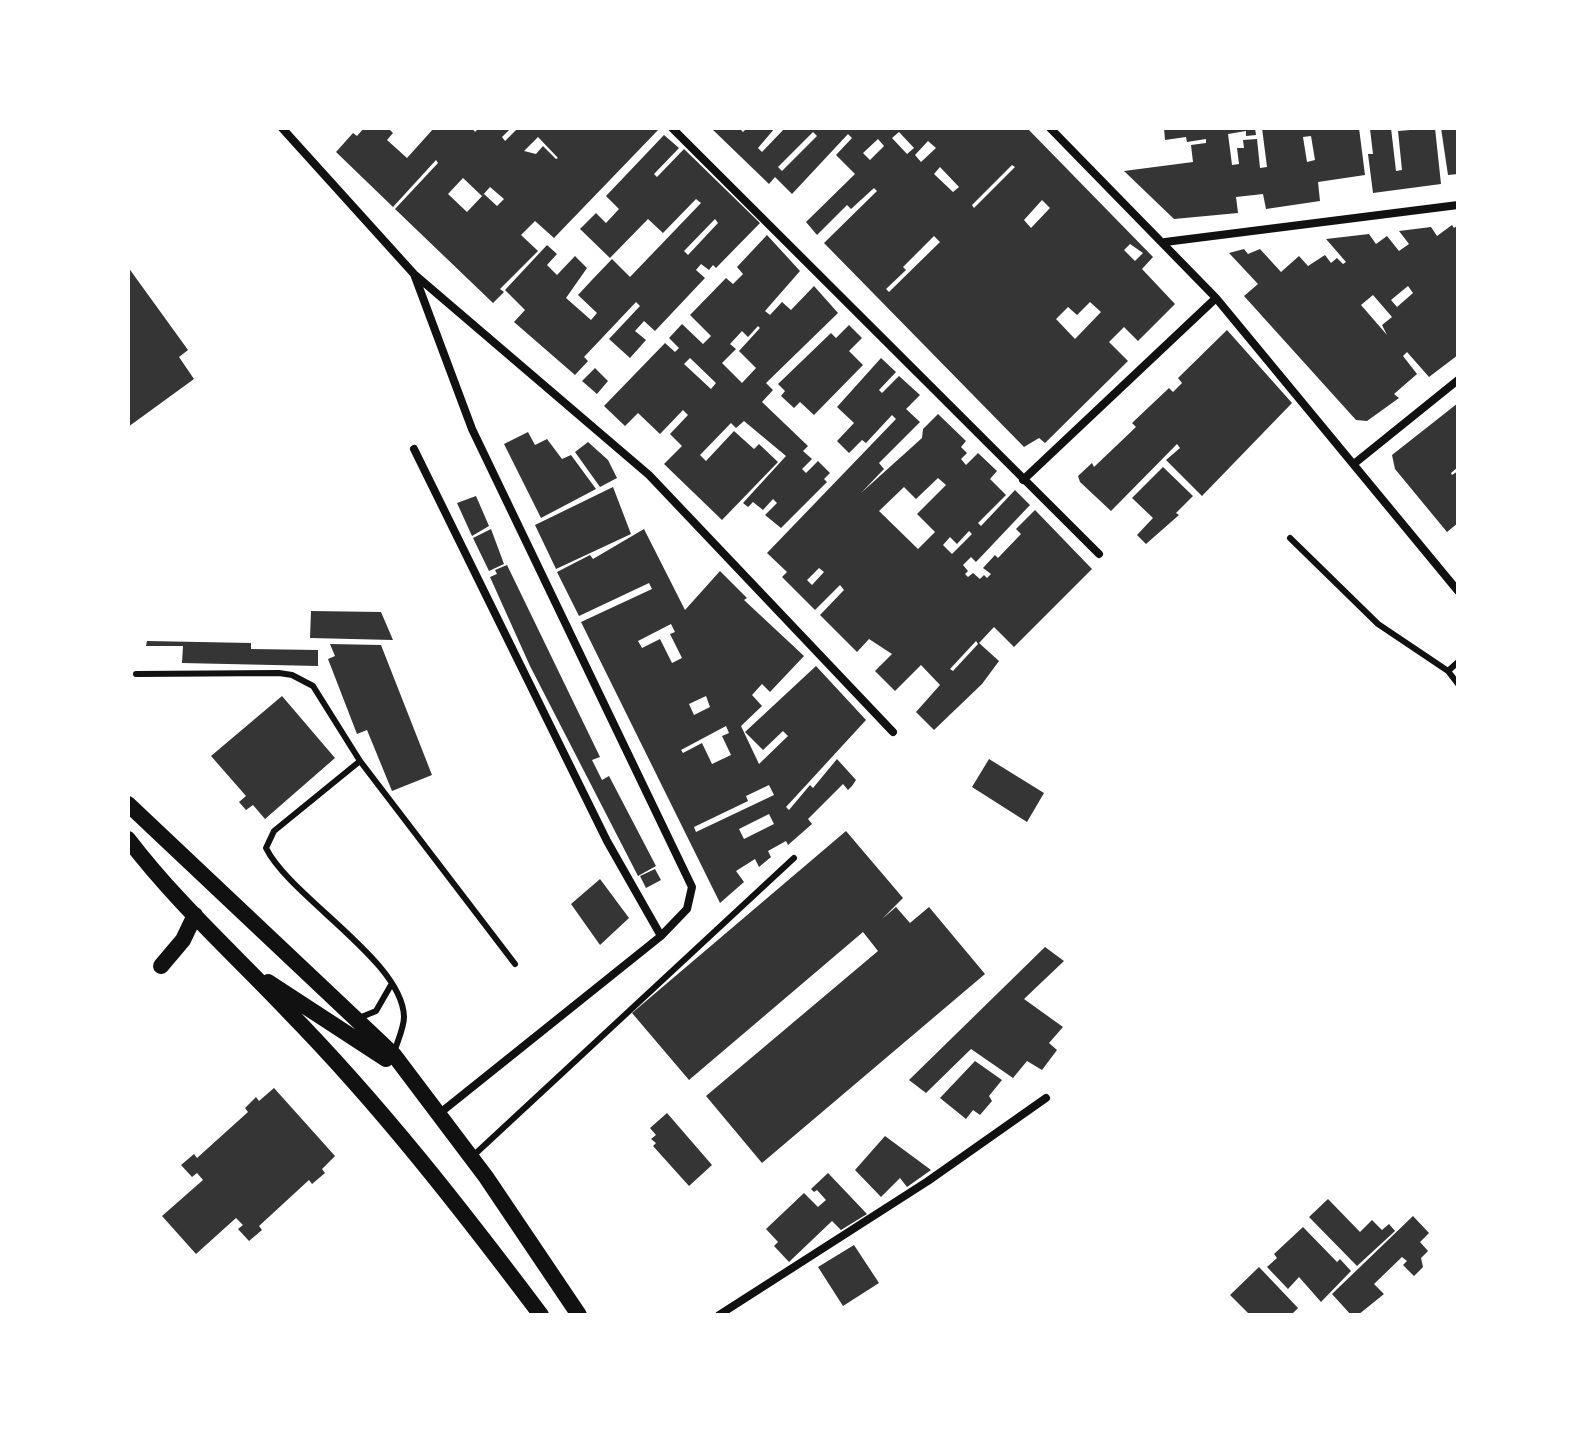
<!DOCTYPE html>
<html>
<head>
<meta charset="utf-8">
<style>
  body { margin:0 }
  #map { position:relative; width:1586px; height:1443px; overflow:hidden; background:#fff; font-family:"Space Grotesk",sans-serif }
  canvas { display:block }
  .frame { position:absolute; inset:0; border:130px solid #fff; pointer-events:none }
</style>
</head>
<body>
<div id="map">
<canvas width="1586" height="1443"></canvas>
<div class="frame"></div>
</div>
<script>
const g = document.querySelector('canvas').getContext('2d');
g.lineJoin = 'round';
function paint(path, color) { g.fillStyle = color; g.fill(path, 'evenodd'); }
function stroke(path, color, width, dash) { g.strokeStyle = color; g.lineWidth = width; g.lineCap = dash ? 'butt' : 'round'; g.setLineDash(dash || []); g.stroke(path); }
paint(new Path2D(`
  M364 128H388L393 133 387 140 407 158 434 128H472L475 132 479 128H511L502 137 505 141 518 128H660L554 238 535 221 521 235 538 251 500 289 504 292 493 303 395 209 438 163 436 160 393 207 336 152 353 133 357 136ZM538 137 558 158 556 159 543 146 536 154 524 151ZM463 178 482 196 490 187 504 199 497 206 484 194 467 212 448 194Z
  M711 128H739L743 132 747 128H775L758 148 762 152 785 128H1027L1153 257 1142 269 1175 304 1138 341 1124 327 1109 342 1128 361 1045 443 1039 438 1024 447 824 243 877 191 874 188 851 209 847 205 817 235 806 222 855 174 836 155 852 138 848 134 792 194 775 177 769 184ZM813 132 817 136 782 171 778 167ZM899 132 914 148 907 154 892 138ZM878 139 884 146 870 160 863 153ZM928 141 936 148 921 162 915 155ZM1012 165 1015 167 974 208 972 205ZM940 167 959 187 953 192 934 174ZM1042 200 1050 208 1031 228 1024 220ZM934 236 940 242 889 292 886 289 906 270 903 267ZM1130 244 1143 253 1135 261 1124 250ZM1090 302 1101 312 1075 339 1056 319 1068 307 1077 315Z
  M1164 128H1255L1256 135 1246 136V131L1228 134 1231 157 1232 165 1239 164 1237 148H1244L1243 140 1257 139 1260 168 1267 167 1262 128H1359L1365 175 1318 182 1320 201 1266 209 1263 194 1236 197 1238 213 1174 219 1124 171 1193 162 1191 145 1206 143V139L1187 142 1186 137 1165 140ZM1311 136 1315 160 1307 162 1303 137Z
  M1391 128 1396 171 1402 170 1398 131 1435 128 1441 184 1373 193 1368 154H1373L1370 129Z
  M1441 128H1458V174L1448 175Z
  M664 135 679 148 654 174 657 177 684 149 760 223 716 268 713 265 709 270 701 264 696 270 705 278 655 331 644 321 635 331 646 340 630 358 609 339 640 306 636 302 584 357 588 361 575 375 514 322 525 310 505 290 547 245 557 254 547 265 557 275 575 256 587 268 566 298 591 320 597 313 578 295 591 281 612 259 630 277 701 203 696 199 663 233 648 219 610 258 580 229 596 213 606 223 619 209 606 196ZM715 219 718 223 688 255 684 251Z
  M1452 225 1454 228 1458 225V355L1429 377 1407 352 1403 356 1417 374 1394 394 1399 398 1367 421 1356 420 1244 296 1258 284 1229 253 1244 249 1248 254 1260 249 1281 272 1299 256 1308 266 1325 255 1331 263 1337 258 1343 264 1346 262 1326 239 1369 234 1376 244 1387 236 1399 251 1409 244 1399 231 1431 227 1437 236ZM1408 286 1413 293 1397 307 1391 300ZM1373 295 1392 317 1382 325 1387 335 1361 305Z
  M767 235 800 271 765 311 770 315 782 302 791 310 814 286 838 313 766 383 773 390 762 402 808 446 803 451 812 459 802 469 806 473 818 461 830 473 824 479 827 482 781 528 765 515 777 503 773 499 763 510 753 502 748 507 743 503 786 456 744 421 736 428 731 423 700 455 706 461 734 431 754 449 759 444 778 462 722 520 664 464 682 446 670 434 688 415 683 410 660 434 638 413 625 426 604 406 665 343 675 352 679 348 669 338 682 324 703 344 711 336 690 315 726 278 733 284 743 274 737 267ZM758 326 760 328 739 351 756 368 742 383 722 363 736 349 730 344 742 331 748 337ZM690 358 716 383 711 389 684 364Z
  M128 267 188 350 179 357 194 379 128 427Z
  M849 325 862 338 849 351 863 365 814 415 800 402 794 408 781 396 785 391 778 384 831 333 836 338Z
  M1227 330 1292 403 1202 496 1166 460 1180 448 1177 444 1111 511 1080 482 1078 476 1092 463 1094 467 1136 427 1132 423 1169 388 1173 392 1182 383 1178 378Z
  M881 358 896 372 879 390 882 393 899 376 920 395 906 409 920 422 879 463 884 469 861 493 922 438 923 429 938 414 966 441 961 447 967 453 961 459 966 465 978 453 997 471 990 479 1006 495 978 523 981 526 1015 490 1030 505 976 562 971 557 963 565 968 571 965 574 968 577 973 573 980 579 984 575 987 578 991 574 983 568 995 555 998 558 1021 534 1016 529 1035 510 1092 569 1014 647 994 627 979 643 999 661 982 684 934 730 916 712 940 685 921 665 895 691 875 671 892 654 869 639 857 652 820 615 844 590 840 585 815 610 782 577 787 572 767 553 896 419 892 415 866 443 862 440 849 453 837 441 854 423 837 407ZM938 478 946 485 917 514 935 532 918 549 879 511 904 487 916 499ZM969 531 972 534 952 554 943 545 950 537 957 544ZM819 568 824 572 812 585 807 580ZM976 641 978 644 953 671 950 669Z
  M595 368 608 381 597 394 582 381Z
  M1458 403V467L1451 473 1452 475 1458 471V523L1447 532 1395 469 1392 455Z
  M528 432 535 445 547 439 562 459 571 455 596 489 541 518 504 444Z
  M588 442 608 460 617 478 600 487 575 452Z
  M1163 467 1193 496 1176 513 1179 515 1146 544 1137 535 1153 518 1132 498Z
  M613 487 631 534 556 569 535 525Z
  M476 496 489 526 472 536 457 503Z
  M491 529 504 564 489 571 473 538Z
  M644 529 685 610 720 571 747 598 744 600 804 656 770 692 762 684 752 695 762 706 741 726 759 764 788 736 783 731 763 750 745 732 816 666 866 720 786 807 789 810 810 785 813 788 837 759 856 780 852 786 848 790 843 784 808 819 812 824 788 845 786 841 768 851 771 857 759 867 755 859 736 871 744 882 720 903 581 622 652 589 649 583 579 616 557 572 590 555 593 559ZM671 624 675 632 670 634 682 658 672 663 660 639 642 648 638 641ZM706 696 710 707 694 715 689 704ZM726 726 729 733 722 736 731 755 712 764 702 743 683 753 681 750ZM769 785 774 795 696 832 694 827 748 801 746 796ZM769 814 774 824 744 839 739 829Z
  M507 565 600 757 592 760 602 780 609 776 656 866 638 876 530 666 490 577 497 574 495 570Z
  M311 611 381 612 393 640 310 638Z
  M147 641 251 643V649L318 650V666L182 663 183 646H146Z
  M330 644 381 645 432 775 392 791 367 730 357 734 328 659 335 656Z
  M282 696 335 758 265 819 253 805 246 810 239 802 246 796 211 756Z
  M989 759 1044 793 1027 822 972 787Z
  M846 831 903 898 882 919 896 907 910 923 929 907 985 974 762 1163 706 1096 878 951 863 932 689 1080 632 1013Z
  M655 869 661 880 646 888 640 876Z
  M600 879 629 918 600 945 571 904Z
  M1045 947 1064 961 1024 999 1063 1027 1049 1043 1057 1050 1042 1070 1027 1061 1013 1078 971 1049 926 1093 909 1080Z
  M975 1061 1002 1080 989 1096 992 1101 980 1115 973 1110 966 1119 940 1098Z
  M274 1088 335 1156 322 1169 325 1173 312 1184 309 1180 259 1226 262 1230 249 1241 238 1229 243 1225 236 1218 196 1254 162 1216 203 1180 197 1173 192 1177 181 1165 194 1154 197 1158 248 1112 245 1108 256 1097 259 1101Z
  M667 1113 712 1165 689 1186 653 1146 656 1143 651 1139 656 1135 650 1128Z
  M885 1136 931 1170 907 1187 900 1178 881 1197 855 1170Z
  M828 1173 867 1214 841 1230 832 1221 789 1262 774 1246 778 1242 766 1229 804 1193 818 1207 826 1200 817 1190 814 1192 811 1189Z
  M1328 1199 1360 1232 1372 1220 1382 1230 1389 1224 1395 1231 1357 1266 1309 1217Z
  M1413 1216 1429 1233 1420 1242 1428 1251 1421 1258 1423 1267 1414 1276 1403 1265 1407 1261 1402 1257 1374 1284 1384 1294 1358 1315H1351L1332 1294Z
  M1303 1227 1337 1262 1340 1259 1351 1271 1321 1302 1299 1277 1288 1289 1267 1267 1277 1258 1274 1254Z
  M854 1245 879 1283 843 1306 818 1267Z
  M1259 1267 1298 1308 1291 1315H1250L1230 1295Z`), '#353535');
stroke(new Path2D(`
  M1290 538 1378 624 1448 671 1458 684
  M1448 671 1458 662
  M136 674 279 673 292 675 313 686 360 761 515 964
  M360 761 274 831 266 848C290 897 403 961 404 1017 404 1028 397 1042 394 1053
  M359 1018 376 1011 391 985
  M474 1155 794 858`), '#111', 6);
stroke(new Path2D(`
  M282 128 414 274 649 475 893 732
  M672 128 1099 554
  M1050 128 1216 298 1458 591
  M1165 242 1458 205
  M414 274 472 429 692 887 687 909 661 936 440 1113
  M414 449 607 841 661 936
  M1355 463 1458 380
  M1023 480 1216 298
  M719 1315 928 1181 1046 1098`), '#111', 8);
stroke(new Path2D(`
  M128 804 394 1055 486 1177 579 1315
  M128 839C176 902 235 955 289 1012 381 1106 462 1210 541 1315
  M161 966 183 940 195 915
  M268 982 386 1059`), '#111', 16);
</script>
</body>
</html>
